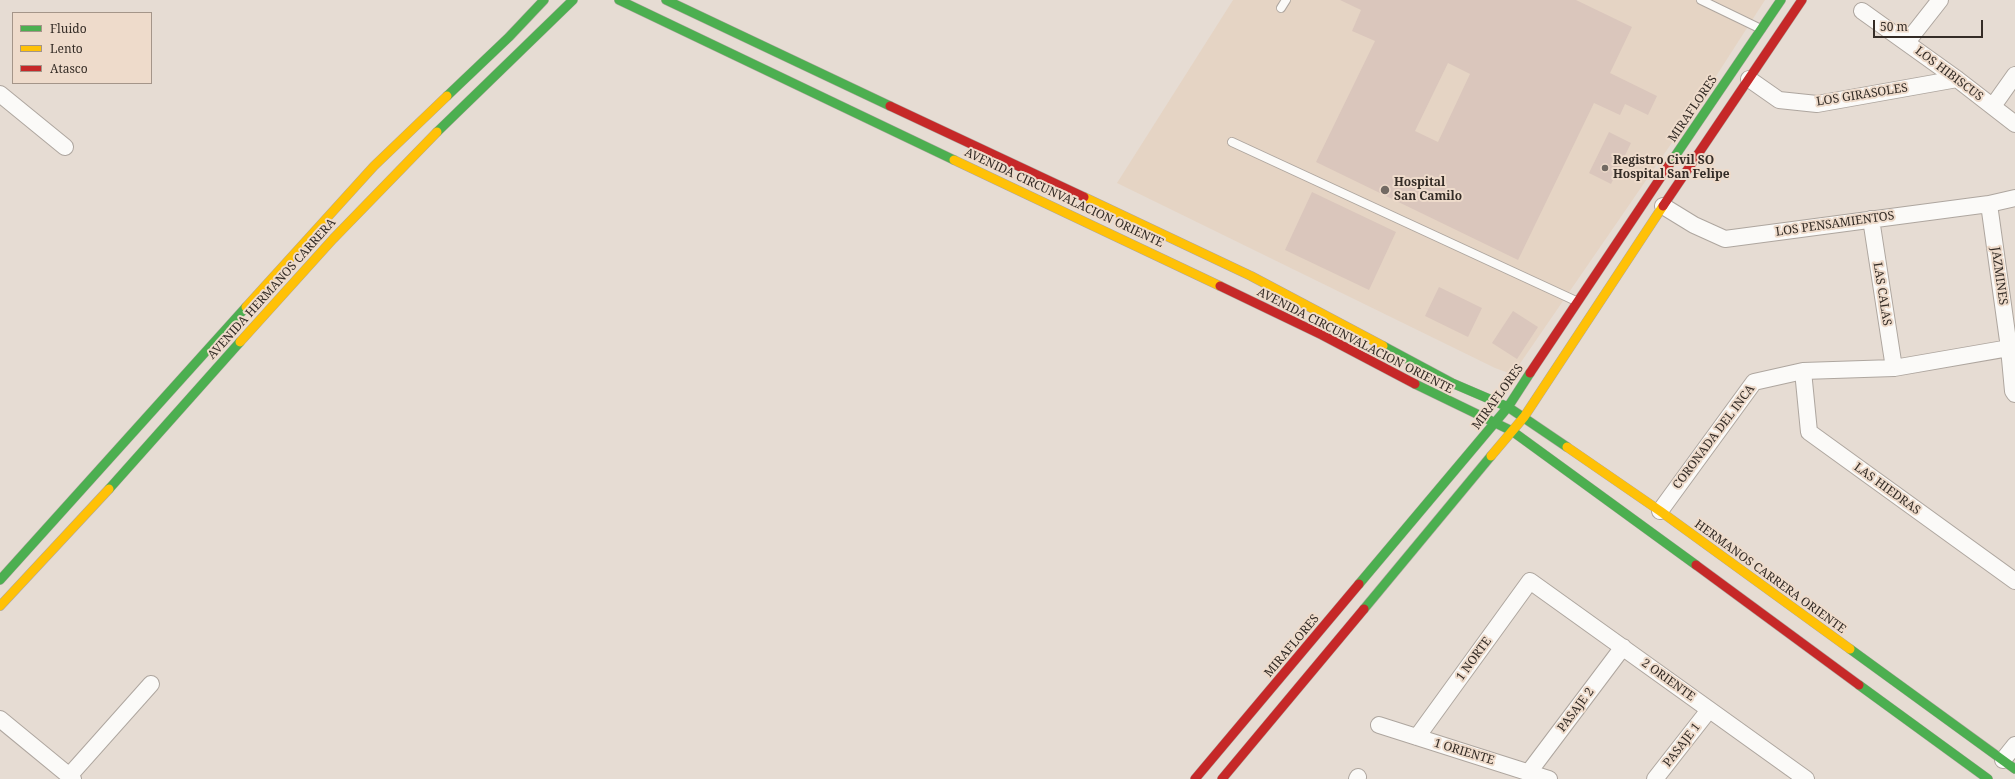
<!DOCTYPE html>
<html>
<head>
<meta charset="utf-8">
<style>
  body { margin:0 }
  #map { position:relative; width:2015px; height:779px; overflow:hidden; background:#e6dcd3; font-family:"Noto Serif",serif }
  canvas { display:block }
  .legend { position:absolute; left:12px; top:12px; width:140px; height:72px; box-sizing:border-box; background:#eedbcb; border:1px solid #a49589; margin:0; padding:5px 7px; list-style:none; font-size:12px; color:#342c26 }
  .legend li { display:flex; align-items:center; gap:8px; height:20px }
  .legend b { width:20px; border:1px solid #a49589 }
  .scale { position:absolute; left:1873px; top:20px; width:110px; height:18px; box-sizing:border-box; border:2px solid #342c26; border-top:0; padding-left:5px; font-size:12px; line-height:14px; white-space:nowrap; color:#342c26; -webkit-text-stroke:3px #eedbcb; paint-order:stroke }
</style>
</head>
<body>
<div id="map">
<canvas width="2015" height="779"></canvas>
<ul class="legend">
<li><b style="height:5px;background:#4caf50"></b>Fluido</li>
<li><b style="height:5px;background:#ffc107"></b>Lento</li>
<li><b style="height:5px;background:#c62828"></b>Atasco</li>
</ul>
<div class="scale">50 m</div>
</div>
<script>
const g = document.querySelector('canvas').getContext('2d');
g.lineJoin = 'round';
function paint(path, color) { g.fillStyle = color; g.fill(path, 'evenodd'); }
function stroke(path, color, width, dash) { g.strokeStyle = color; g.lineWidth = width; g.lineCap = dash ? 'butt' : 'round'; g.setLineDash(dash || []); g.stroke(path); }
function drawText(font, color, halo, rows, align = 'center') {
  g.font = font + ' "Noto Serif",serif'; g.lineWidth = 4; g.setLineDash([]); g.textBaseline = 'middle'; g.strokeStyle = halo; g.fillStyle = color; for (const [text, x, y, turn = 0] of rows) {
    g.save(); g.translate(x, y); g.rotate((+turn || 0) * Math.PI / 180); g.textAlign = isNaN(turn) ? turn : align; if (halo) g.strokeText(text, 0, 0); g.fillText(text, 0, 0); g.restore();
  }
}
paint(new Path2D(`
  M1233 0H1765L1693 112 1519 365 1509 373 1495 368 1117 183Z`), '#e5d4c4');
paint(new Path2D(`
  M1340 0H1576L1632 27 1610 73 1657 96 1648 115 1625 104 1620 115 1594 103 1518 260 1316 162 1375 41 1352 31 1361 10ZM1448 63 1470 74 1438 142 1415 131Z
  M1609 132 1631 143 1611 184 1589 173Z
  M1312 192 1396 232 1369 290 1285 250Z
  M1439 287 1482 308 1468 337 1425 316Z
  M1513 311 1538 327 1517 359 1492 343Z`), '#dac6bc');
const lane = new Path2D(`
  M1701 0 1761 29
  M1281 8 1286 0
  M1232 142 1576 301`);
const street = new Path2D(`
  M1862 11 1957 79 2015 124
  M1907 42 1940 0
  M1749 79 1779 100 1817 104 1957 79
  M0 94 65 147
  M1993 106 2015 75
  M1989 204 2009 348 2013 391 2015 394
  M1663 206 1694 225 1725 239 1989 204 2015 198
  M1871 219 1894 368
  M1803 371 1809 432 2015 581
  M1660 511 1754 382 1803 371 1894 368 2015 347
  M0 719 73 779
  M1379 725 1549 779
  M1417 737 1530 581 1806 779
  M2003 760 2015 745
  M1529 772 1623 647
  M69 776 151 684
  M1357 779 1358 777
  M1655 779 1709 710`);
const fast = new Path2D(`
  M619 0 954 160
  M666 0 890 106
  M447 96 509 37 544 0
  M437 132 573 0
  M1669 165 1781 0
  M1383 346 1452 383 1508 407 1567 447
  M1415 384 1512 431 1696 565
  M109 489 240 342
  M0 580 246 307
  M1359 584 1508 407 1530 373
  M1364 609 1491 456
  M1850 649 2015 769
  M1859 685 1988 779`);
const slow = new Path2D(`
  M954 160 1220 286
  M1084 197 1251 276 1383 346
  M246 307 374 166 447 96
  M240 342 333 239 437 132
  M1567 447 1660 511 1850 649
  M1491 456 1524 417 1663 206
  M0 606 109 489`);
const jam = new Path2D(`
  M890 106 1084 197
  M1663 206 1802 0
  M1220 286 1322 335 1415 384
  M1530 373 1669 165
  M1696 565 1859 685
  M1195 779 1359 584
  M1222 779 1364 609`);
stroke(lane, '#aea69f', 10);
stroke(street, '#aea69f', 18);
stroke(fast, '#aea69f', 10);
stroke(slow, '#aea69f', 10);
stroke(jam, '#aea69f', 10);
stroke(lane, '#fbfaf8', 8);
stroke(street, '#fbfaf8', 16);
stroke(fast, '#4caf50', 9);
stroke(slow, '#ffc107', 9);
stroke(jam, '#c62828', 9);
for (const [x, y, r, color] of [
  [1605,168,4,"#726a63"],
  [1385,190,5,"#726a63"]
]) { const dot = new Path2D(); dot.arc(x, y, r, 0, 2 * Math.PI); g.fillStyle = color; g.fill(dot); stroke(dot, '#eedbcb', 1.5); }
drawText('12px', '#342c26', '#eedbcb', [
  ["LOS HIBISCUS",1949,74,37],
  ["LOS GIRASOLES",1862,95,-9],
  ["MIRAFLORES",1693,109,-56],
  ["AVENIDA CIRCUNVALACION ORIENTE",1064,198,25],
  ["LOS PENSAMIENTOS",1835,224,-8],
  ["JAZMINES",1999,276,82],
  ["AVENIDA HERMANOS CARRERA",272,289,-48],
  ["LAS CALAS",1882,294,81],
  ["AVENIDA CIRCUNVALACION ORIENTE",1355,341,27],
  ["MIRAFLORES",1498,397,-54],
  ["CORONADA DEL INCA",1714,437,-53],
  ["LAS HIEDRAS",1887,489,36],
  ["HERMANOS CARRERA ORIENTE",1770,577,36],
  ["MIRAFLORES",1292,646,-50],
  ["1 NORTE",1474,659,-54],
  ["2 ORIENTE",1668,680,36],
  ["PASAJE 2",1576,710,-53],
  ["PASAJE 1",1682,745,-52],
  ["1 ORIENTE",1464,752,17]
]);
drawText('bold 12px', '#342c26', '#eedbcb', [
  ["Registro Civil SO",1613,161],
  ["Hospital San Felipe",1613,175],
  ["Hospital",1394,183],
  ["San Camilo",1394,197]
], 'left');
</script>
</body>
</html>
